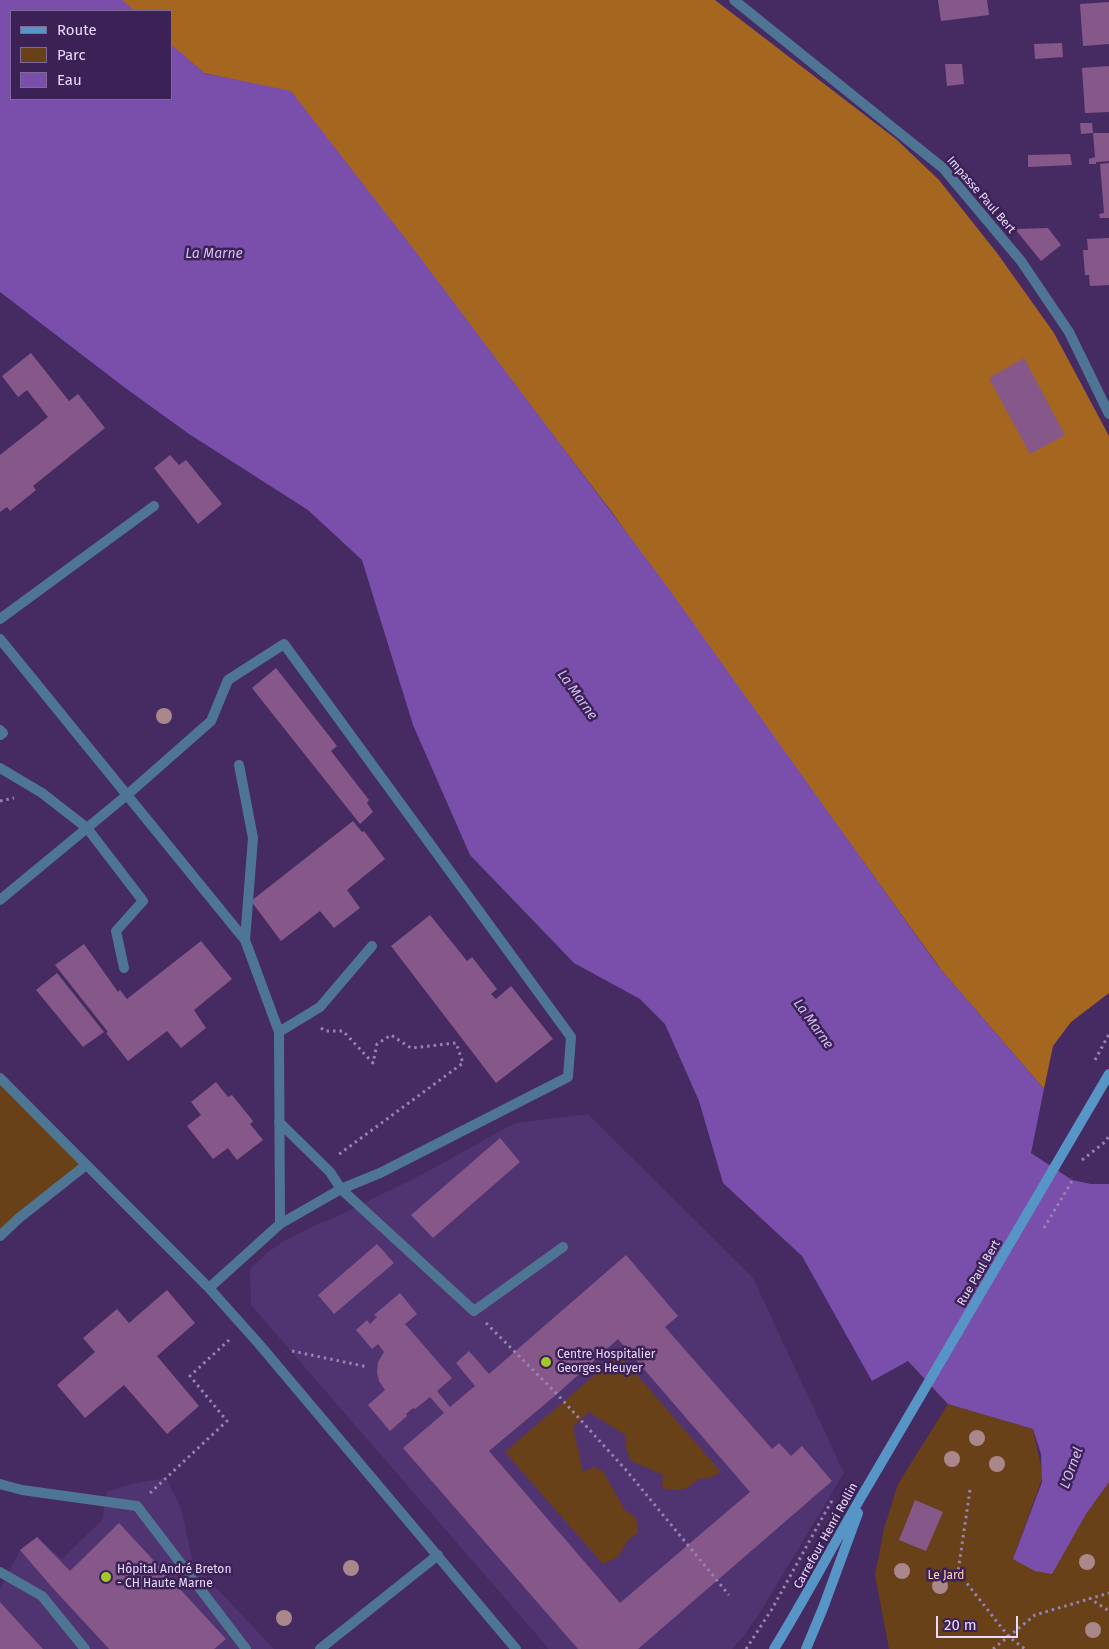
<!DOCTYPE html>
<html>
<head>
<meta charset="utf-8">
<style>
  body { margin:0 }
  #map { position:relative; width:1109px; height:1649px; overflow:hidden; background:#452b62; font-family:"Fira Sans",sans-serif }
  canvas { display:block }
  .legend { position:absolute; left:10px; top:10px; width:162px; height:90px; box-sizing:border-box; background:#3b2156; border:1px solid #806b98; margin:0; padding:6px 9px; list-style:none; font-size:15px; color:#e7dafb }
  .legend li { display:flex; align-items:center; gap:10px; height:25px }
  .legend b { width:25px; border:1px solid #806b98 }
  .scale { position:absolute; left:936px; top:1616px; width:82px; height:22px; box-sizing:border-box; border:2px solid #e7dafb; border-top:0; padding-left:6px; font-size:15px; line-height:18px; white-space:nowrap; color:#e7dafb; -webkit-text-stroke:4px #3b2156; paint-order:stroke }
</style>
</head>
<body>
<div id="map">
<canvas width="1109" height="1649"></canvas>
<ul class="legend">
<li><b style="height:6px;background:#5695c5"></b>Route</li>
<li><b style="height:14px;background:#684119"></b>Parc</li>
<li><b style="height:14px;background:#7a4fab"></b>Eau</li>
</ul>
<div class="scale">20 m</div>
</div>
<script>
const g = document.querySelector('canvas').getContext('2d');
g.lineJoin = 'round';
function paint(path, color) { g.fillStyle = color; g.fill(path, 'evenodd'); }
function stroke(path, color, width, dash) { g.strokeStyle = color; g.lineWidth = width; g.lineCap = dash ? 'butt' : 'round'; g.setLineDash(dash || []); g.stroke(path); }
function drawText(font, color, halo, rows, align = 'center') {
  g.font = font + ' "Fira Sans",sans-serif'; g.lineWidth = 5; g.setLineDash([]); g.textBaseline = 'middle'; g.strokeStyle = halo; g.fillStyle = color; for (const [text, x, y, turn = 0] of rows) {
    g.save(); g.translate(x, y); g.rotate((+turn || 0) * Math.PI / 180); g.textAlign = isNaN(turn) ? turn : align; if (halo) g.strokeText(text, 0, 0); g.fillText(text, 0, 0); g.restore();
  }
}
paint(new Path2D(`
  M588 1114 753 1278 844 1473 762 1609 743 1637 732 1649H549L251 1305 250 1269 267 1253 284 1241 311 1227 338 1216 423 1174 515 1123Z
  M166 1478 181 1508 193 1563 274 1649H43L0 1602V1590L20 1550 37 1537 62 1559 102 1520 107 1492 131 1484Z`), '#503371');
paint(new Path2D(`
  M0 1078 86 1165 0 1238Z
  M619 1354 721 1472 710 1478 698 1479C688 1491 676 1492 662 1488L663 1475 631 1461 626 1448 625 1435 589 1412 573 1427 583 1472 594 1467 603 1471 625 1510 636 1518 638 1533 628 1540 618 1557 603 1564 505 1452Z
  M948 1404 1033 1429 1043 1476 1013 1559 1086 1514 1109 1482V1649H889L875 1575 884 1529 898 1484Z`), '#684119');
paint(new Path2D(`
  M120 0H715L896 139 939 180 997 253 1054 333 1109 436V993L1071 1022 1053 1046 1044 1089 942 971 611 511 291 92 204 73 171 45V11H133Z`), '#a56620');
paint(new Path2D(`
  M0 0H122L135 11H11V99H171V44L204 73 291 91 419 256 669 589 938 966 1044 1089 1031 1153 1072 1180 1091 1184H1109V1482L1086 1514 1052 1574 1035 1571 1013 1559 1042 1482 1041 1454 1033 1429 948 1404 908 1361 872 1381 802 1256 723 1183 699 1101 665 1024 640 999 574 963 470 855 413 725 362 560 308 510 189 434 124 387 0 292Z`), '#7a4fab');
paint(new Path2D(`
  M938 0H987L989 15 941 21Z
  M1109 2V44L1083 46 1080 4Z
  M1062 43 1063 57 1035 59 1034 44Z
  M945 64H962L964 84 947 86Z
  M1109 66V112L1085 113 1082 68Z
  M1080 123H1092L1093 133H1109V161L1096 162V164H1089V159L1095 157 1093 133 1081 134Z
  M1070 154 1072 165 1028 167V155Z
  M1109 163V218H1100L1099 214 1104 213 1100 164Z
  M1048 228 1061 245 1041 261 1015 229Z
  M1109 238V285L1090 286 1089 275H1085L1083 250H1088L1087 239Z
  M31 353 69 401 78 394 105 428 33 486 36 490 10 511 7 507 0 512V455L48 417 27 390 18 397 2 376Z
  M1024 358 1065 435 1030 454 989 378Z
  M170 455 179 465 186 460 222 504 198 524 154 468Z
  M276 668 337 746 331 751 369 800 367 803 373 812 360 824 252 688Z
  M353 821 362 832 364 831 385 859 347 890 360 908 334 928 320 911 281 941 251 901Z
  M430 915 467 961 472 957 497 989 491 994 496 999 511 986 553 1039 496 1083 391 946Z
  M201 941 232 979 194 1010 206 1028 181 1048 167 1031 128 1061 106 1033 108 1032 55 965 84 944 118 992 120 990 127 999Z
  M57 973 104 1032 83 1047 36 990Z
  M216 1082 228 1097 232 1095 253 1121 250 1124 263 1140 237 1160 228 1148 213 1159 187 1126 201 1115 191 1102Z
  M500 1138 520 1162 433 1238 411 1215Z
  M377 1244 394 1263 334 1314 318 1295Z
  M626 1255 678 1316 665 1327 772 1449 779 1443 791 1456 802 1446 832 1481 638 1649H578L403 1448 444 1413 430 1397 415 1409 413 1408 406 1414 407 1416 390 1431 368 1405 385 1390 379 1381 377 1372 378 1362 384 1352 378 1344 372 1349 356 1330 367 1320 370 1324 377 1317 374 1315 400 1293 417 1314 405 1324 452 1378 437 1391 450 1407 475 1386 456 1363 469 1351 489 1374ZM618 1339 750 1492 620 1603 489 1451 557 1394Z
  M167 1290 195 1323 157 1356 199 1406 167 1434 124 1385 85 1418 57 1385 95 1352 83 1338 117 1309 129 1323Z
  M915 1500 943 1512 926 1551 899 1540Z
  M119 1523 226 1639 214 1649H109L50 1585 20 1550 37 1537 70 1571Z
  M0 1602 43 1649H0Z`), '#86588a');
stroke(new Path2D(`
  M0 801 14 798
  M321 1028 325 1031H343L373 1063 377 1044 391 1035 411 1048 456 1043 463 1063 338 1155
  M1095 1060 1109 1034
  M1082 1160 1105 1142 1109 1136
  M1044 1228 1072 1181V1177
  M486 1323 557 1394 626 1470 729 1595
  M292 1351 368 1367
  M970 1490 958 1572 1009 1637 1025 1649
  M150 1493 227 1421 190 1376 229 1340
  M1089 1598 1109 1611
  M746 1649 772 1609 831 1502 836 1503
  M993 1649 1035 1615 1109 1593`), '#9683af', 3, [2.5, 4]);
stroke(new Path2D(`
  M0 619 154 506
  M0 639 127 795 211 721 228 680 284 644 571 1037 568 1077 380 1173 341 1189 280 1224
  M0 730 3 733 0 735
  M239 765 253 838 245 940
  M0 768 42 793 87 828 127 795 245 940 279 1032 280 1224 209 1288
  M0 900 87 828 143 901 116 931 124 968
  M279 1032 320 1007 372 946
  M0 1078 209 1288 259 1344 516 1649
  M279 1122 330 1172 341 1189 474 1311 563 1247
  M0 1236 19 1218 86 1165
  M0 1484 22 1490 137 1506 246 1649
  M0 1572 42 1596 85 1649
  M320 1649 438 1555`), '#4f7594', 10);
stroke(new Path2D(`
  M734 0 943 168 1021 261 1069 332 1109 414`), '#4f7594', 10);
stroke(new Path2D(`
  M774 1649C808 1594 837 1537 870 1482 950 1346 1030 1210 1109 1074
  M806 1649 823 1608 858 1513`), '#5695c5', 10);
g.fillStyle = '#aa878b';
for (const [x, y] of [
  [164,716],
  [977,1438],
  [952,1459],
  [997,1464],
  [1087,1562],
  [351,1568],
  [902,1571],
  [940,1586],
  [284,1618],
  [1093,1630]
]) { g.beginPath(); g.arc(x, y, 8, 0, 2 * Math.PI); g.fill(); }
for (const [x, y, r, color] of [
  [546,1362,6,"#a1c92a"],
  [106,1577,6,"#a1c92a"]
]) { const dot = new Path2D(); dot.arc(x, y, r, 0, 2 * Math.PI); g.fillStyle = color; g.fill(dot); stroke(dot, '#3b2156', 2); }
drawText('12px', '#e7dafb', '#3b2156', [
  ["Impasse Paul Bert",981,195,49],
  ["Rue Paul Bert",979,1273,-60],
  ["Carrefour Henri Rollin",826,1536,-61]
]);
drawText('12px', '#e7dafb', '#3b2156', [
  ["Centre Hospitalier",557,1355],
  ["Georges Heuyer",557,1369],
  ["Hôpital André Breton",117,1570],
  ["- CH Haute Marne",117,1584]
], 'left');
drawText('12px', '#fdd2ac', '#3b2156', [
  ["Le Jard",946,1576]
]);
drawText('italic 14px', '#d2beef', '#3b2156', [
  ["La Marne",214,254],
  ["La Marne",577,695,54],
  ["La Marne",813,1024,54],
  ["L'Ornel",1072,1468,-70]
]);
</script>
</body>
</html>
